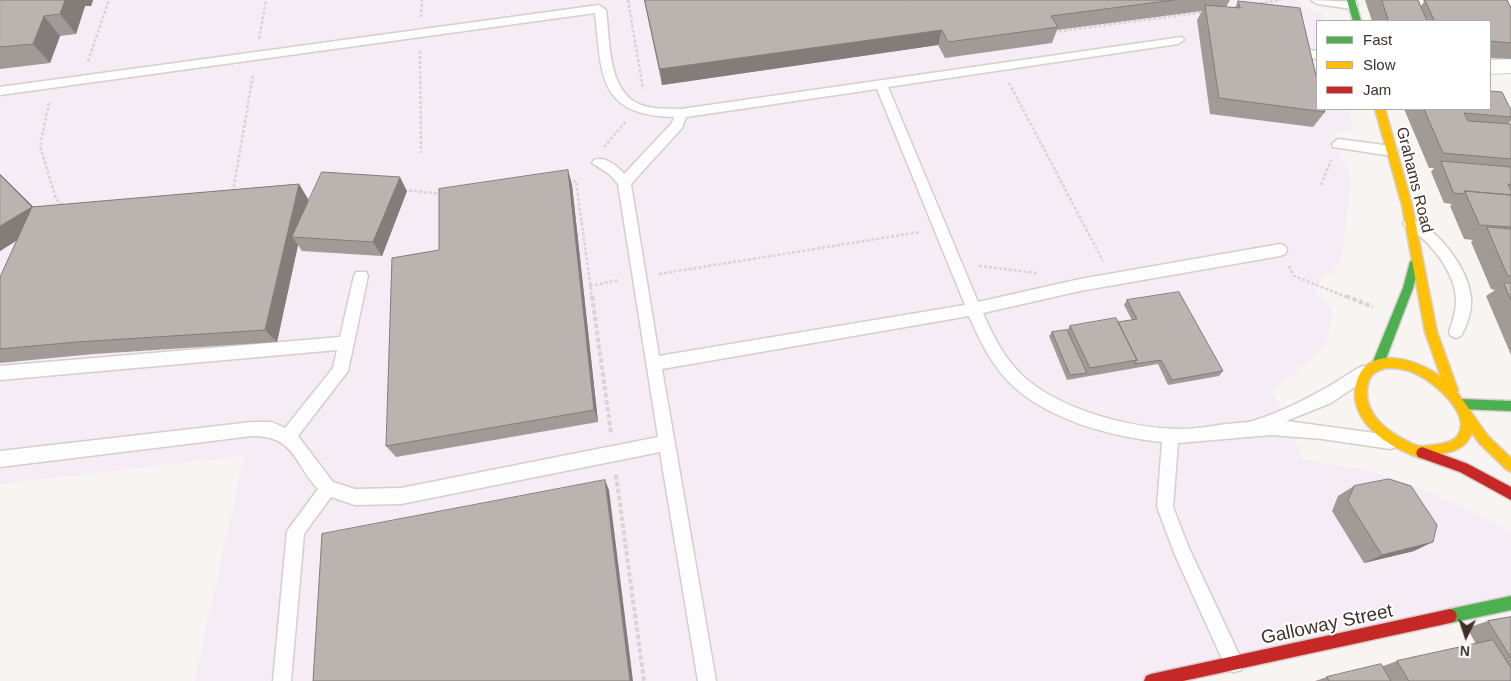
<!DOCTYPE html>
<html>
<head>
<meta charset="utf-8">
<style>
  body { margin:0 }
  #map { position:relative; width:1511px; height:681px; overflow:hidden; background:#f8f4f2; font-family:Arial,sans-serif }
  canvas { display:block }
  .legend { position:absolute; left:1316px; top:20px; width:175px; height:90px; box-sizing:border-box; background:#fff; border:1px solid #b2aca9; margin:0; padding:6px 9px; list-style:none; font-size:15px; color:#3e2f28 }
  .legend li { display:flex; align-items:center; gap:10px; height:25px }
  .legend b { width:25px; border:1px solid #b2aca9 }
  .north { position:absolute; left:1441px; top:611px; width:50px; height:50px; -webkit-text-stroke:4px #fff; paint-order:stroke; rotate:184deg; font-size:14px; font-weight:700; line-height:20px; text-align:center; color:#3e2f28 }
  .north::after { content:''; display:block; margin:auto; width:18px; height:22px; background:#3e2f28; clip-path:polygon(50% 0,100% 100%,50% 72%,0 100%) }
</style>
</head>
<body>
<div id="map">
<canvas width="1511" height="681"></canvas>
<ul class="legend">
<li><b style="height:6px;background:#4caf50"></b>Fast</li>
<li><b style="height:6px;background:#ffc107"></b>Slow</li>
<li><b style="height:6px;background:#c62828"></b>Jam</li>
</ul>
<div class="north">N</div>
</div>
<script>
const g = document.querySelector('canvas').getContext('2d');
g.lineJoin = 'round';
function paint(path, color) { g.fillStyle = color; g.fill(path, 'evenodd'); }
function stroke(path, color, width, dash) { g.strokeStyle = color; g.lineWidth = width; g.lineCap = dash ? 'butt' : 'round'; g.setLineDash(dash || []); g.stroke(path); }
function drawText(font, color, halo, rows, align = 'center') {
  g.font = font + ' Arial,sans-serif'; g.lineWidth = 4; g.setLineDash([]); g.textBaseline = 'middle'; g.strokeStyle = halo; g.fillStyle = color; for (const [text, x, y, turn = 0] of rows) {
    g.save(); g.translate(x, y); g.rotate((+turn || 0) * Math.PI / 180); g.textAlign = isNaN(turn) ? turn : align; if (halo) g.strokeText(text, 0, 0); g.fillText(text, 0, 0); g.restore();
  }
}
paint(new Path2D(`
  M0 0H1294L1313 10 1322 12 1325 21H1317V109H1348L1354 130 1336 132 1340 156 1349 168 1351 185 1341 260 1330 274 1322 278 1316 292 1333 310 1326 344 1297 372 1272 391 1303 459 1369 471 1414 486 1465 508 1511 532V603L1151 681H194L244 456 0 484Z`), '#f5ecf6');
const lane = new Path2D(`
  M1311 0 1356 2 1358 5 1352 9 1317 4Z
  M599 5 606 10C610 39 607 90 639 104 652 110 667 108 681 109L1182 37 1184 40 1178 44 888 87 978 302 1080 279 1280 244 1285 246 1287 250 1285 254 1280 256 1080 291 983 313C993 336 1005 360 1024 377 1061 410 1132 429 1181 429 1196 429 1211 426 1226 424 1234 423 1245 423 1253 421 1290 409 1325 390 1358 368L1363 366 1368 368 1371 373 1368 378 1331 403 1286 421 1390 435 1396 437 1398 442 1396 447 1390 449 1322 439 1271 435 1178 443 1173 507 1188 546 1243 663 1241 670 1234 672 1227 670 1175 555 1157 507 1162 442C1113 437 1052 421 1014 387 993 368 980 341 969 316L662 369 716 681H698L660 452 401 504 355 505 331 497 304 534 291 681H273L287 531 318 489C293 462 295 436 252 436L0 467V451L252 422H272L285 428 333 368 337 350 0 380V366L340 337 354 276 356 272H366L368 276 348 371 298 436 333 482 355 489 401 488 658 437 618 184 609 174 592 163 594 160C605 156 618 166 624 174L672 123 674 117C597 115 602 75 595 13L0 95V87ZM877 89 965 305 659 356 631 184 682 128 686 117Z
  M1308 50 1317 51V59L1304 57 1302 54Z
  M1338 139 1392 146 1398 151 1392 156 1333 147 1332 144Z
  M1410 219C1438 228 1469 269 1471 299 1472 311 1467 326 1461 336L1456 338 1451 336 1449 332C1452 322 1456 312 1456 302 1457 279 1438 252 1422 238 1416 233 1407 230 1403 224L1405 220Z`);
const street = new Path2D(`
  M1511 59V73L1490 74V60Z`);
const fast = new Path2D(`
  M1347 0H1355L1361 21H1353Z
  M1415 258 1420 262 1413 288 1384 364 1382 367 1378 369 1374 367 1372 364 1403 288 1410 262Z
  M1461 399 1511 401V411L1461 409 1457 408 1455 404 1457 400Z
  M1511 596V610L1450 623 1445 621 1443 616 1445 611 1450 609Z`);
const slow = new Path2D(`
  M1375 109H1385L1412 205 1437 332 1458 390 1457 392 1488 436 1511 458V472L1507 470 1480 444 1472 433C1463 456 1441 451 1422 459 1404 452 1386 444 1372 430 1360 419 1352 402 1356 385 1365 343 1416 358 1441 377L1425 332 1402 205ZM1387 368C1397 368 1407 369 1416 374 1433 381 1472 414 1458 435 1453 442 1443 444 1434 445 1430 445 1423 447 1419 446 1415 446 1409 442 1405 440 1383 429 1362 410 1368 384 1370 374 1377 370 1387 368Z`);
const jam = new Path2D(`
  M1422 447 1468 464 1511 487V500L1460 472 1418 457 1416 453 1418 449Z
  M1450 609 1455 611 1457 616 1455 621 1450 623 1183 681H1144L1146 676 1151 674Z`);
stroke(lane, '#d6ceca', 3);
stroke(street, '#d6ceca', 2);
stroke(fast, '#d6ceca', 3);
stroke(slow, '#d6ceca', 3);
stroke(jam, '#d6ceca', 3);
stroke(new Path2D(`
  M628 0 643 89
  M1255 4 1281 0
  M421 17 422 0
  M1054 32 1204 12
  M259 39 266 0
  M420 51 421 153
  M88 61 109 0
  M1009 83 1103 261
  M49 103 40 146 56 199 65 206
  M604 147 626 121
  M568 182 576 181 592 298
  M1321 185 1331 160
  M404 190 442 194
  M233 192 253 75
  M979 266 1037 273
  M1289 266 1294 276 1349 298
  M659 274 920 232
  M590 286 619 280`), '#d7d4d2', 2.5, [3, 2]);
stroke(new Path2D(`
  M592 296 611 433
  M1346 296 1373 307
  M616 475 644 681`), '#d7d4d2', 4, [4.5, 2.5]);
paint(lane, '#fefdfd');
paint(street, '#fefdfd');
paint(fast, '#4caf50');
paint(slow, '#ffc107');
paint(jam, '#c62828');
paint(new Path2D(`
  M0 0H93L91 6H85L76 34 60 36 50 63 0 69Z
  M644 0H1230L1226 7 1235 8 1238 1 1325 112 1313 127 1210 114 1197 20 1202 11 1057 30 1052 43 945 58 938 45 662 85Z
  M1365 0H1418L1421 6 1424 2 1423 0H1507L1511 8V59L1490 58V21H1372Z
  M1404 109H1490L1511 110V121L1508 124H1511V355L1486 296 1495 290 1491 289 1471 242 1473 240 1464 239 1450 206 1452 204 1444 203 1431 172 1434 168H1429Z
  M568 170 572 185 598 422 396 457 386 446 439 250Z
  M0 174 33 207 299 184 308 199 307 204 407 191 382 256 302 251 298 245 277 342 94 354 0 363V277L17 240 0 251Z
  M1127 300 1223 371 1219 376 1168 385 1158 364 1067 380 1049 336 1052 332 1067 330 1070 326 1118 322 1132 320 1124 305Z
  M1354 486 1414 551 1364 563 1332 511 1338 496Z
  M1511 617V681H1315L1327 677 1383 666 1397 661 1476 644 1467 628 1488 621Z`), '#a19a96');
paint(new Path2D(`
  M65 0H93L91 6H85L76 34 60 14Z
  M44 16 60 36 50 63 33 44Z
  M942 30 938 45 662 85 660 69Z
  M568 170 572 185 598 422 594 410Z
  M0 174 48 221 32 207 0 191Z
  M400 177 407 191 382 256 373 242Z
  M299 184 308 199 300 237H292L298 245 277 342 265 330Z
  M32 207 48 221 0 251V226Z
  M605 480 609 490 633 681H630Z
  M1433 542 1414 551 1364 563 1382 555Z`), '#837d7a');
const building = new Path2D(`
  M0 0H65L60 14 44 16 33 44 0 47Z
  M645 0H1174L1051 16 1058 27 948 42 942 30 660 69Z
  M1382 0H1418L1427 21H1389Z
  M1425 0H1507L1511 8V43L1490 41V21H1435Z
  M1238 1 1300 8 1317 80V109H1324L1325 112 1219 98 1205 5 1240 8Z
  M1490 91 1502 92 1511 110V117L1464 113 1468 121 1511 124V159L1443 153 1424 109H1490Z
  M1441 161 1511 167V185L1508 184 1511 191V195L1465 191 1463 194 1454 193Z
  M568 170 594 410 386 446 392 258 439 250V189Z
  M322 172 400 177 373 242 292 237Z
  M0 175 32 207 299 184 265 330 77 342 0 349V277L32 207 0 226Z
  M1465 191 1511 195V227L1480 225Z
  M1487 227 1511 229V276H1508Z
  M1504 283H1511V300Z
  M1179 292 1223 371 1172 380 1161 360 1134 364 1137 360 1118 322 1137 319 1127 300Z
  M1116 318 1137 360 1090 368 1070 326Z
  M1067 330 1087 373 1070 375 1052 332Z
  M1389 479 1411 486 1437 525 1433 542 1382 555 1348 501 1354 486Z
  M605 480 630 681H313L322 534Z
  M1511 617V658L1488 621Z
  M1493 640 1511 668V681H1409L1397 661Z
  M1381 664 1391 681H1329L1327 677Z`);
paint(building, '#bbb3af');
stroke(building, '#837d7a', 1);
drawText('16px', '#3e2f28', '#fff', [
  ["Grahams Road",1414,180,76]
]);
drawText('19px', '#3e2f28', '#fff', [
  ["Galloway Street",1327,625,-12]
]);
</script>
</body>
</html>
